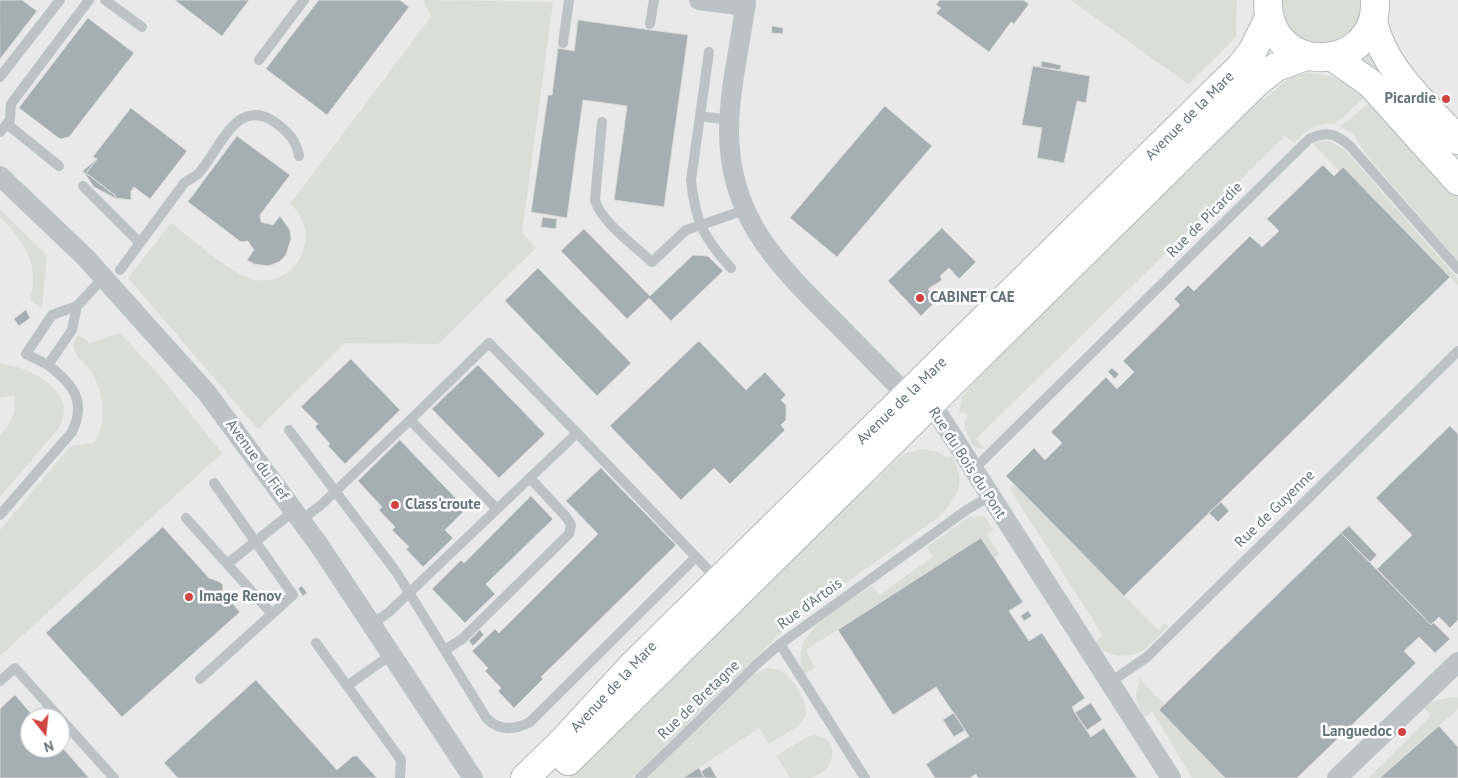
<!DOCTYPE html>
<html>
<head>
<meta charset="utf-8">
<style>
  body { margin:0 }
  #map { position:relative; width:1458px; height:778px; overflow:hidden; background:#faf9f8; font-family:"PT Sans",sans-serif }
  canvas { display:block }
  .north { position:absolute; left:20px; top:708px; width:50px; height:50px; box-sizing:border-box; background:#fff; border:1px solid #c1c7c9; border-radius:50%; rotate:164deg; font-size:14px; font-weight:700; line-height:20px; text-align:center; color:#637479 }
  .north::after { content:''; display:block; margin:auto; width:18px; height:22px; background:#d04541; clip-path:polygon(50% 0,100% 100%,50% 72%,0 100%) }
</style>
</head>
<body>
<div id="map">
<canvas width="1458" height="778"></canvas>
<div class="north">N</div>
</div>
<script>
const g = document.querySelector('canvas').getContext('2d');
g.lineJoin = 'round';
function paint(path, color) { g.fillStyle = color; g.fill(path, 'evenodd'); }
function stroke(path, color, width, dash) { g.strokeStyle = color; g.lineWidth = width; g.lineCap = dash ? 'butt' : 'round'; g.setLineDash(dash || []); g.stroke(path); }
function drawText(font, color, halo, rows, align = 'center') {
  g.font = font + ' "PT Sans",sans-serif'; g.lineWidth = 5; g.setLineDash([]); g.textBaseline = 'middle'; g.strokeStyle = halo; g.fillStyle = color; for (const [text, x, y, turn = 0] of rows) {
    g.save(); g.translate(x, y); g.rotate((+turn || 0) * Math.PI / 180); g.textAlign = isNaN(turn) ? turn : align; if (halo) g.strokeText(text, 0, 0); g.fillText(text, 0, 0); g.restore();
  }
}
paint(new Path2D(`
  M0 0H1458V778H0ZM30 718H60V748H30Z`), '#e8e9e8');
paint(new Path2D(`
  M423 0 553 2 522 233 536 248 438 344 345 343 258 429 128 278 171 223C191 238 234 277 257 280 299 286 323 231 290 204L431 17Z
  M1071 0H1237L1236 37 1188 84Z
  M1281 0H1362C1358 33 1355 32 1326 46 1299 39 1278 33 1281 0Z
  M1369 52 1388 72 1379 80 1357 60Z
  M1308 73C1334 76 1343 78 1364 95L1363 99 1335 124C1316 122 1307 130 1294 143L1285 136 976 439 985 449C971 451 966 434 964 422L967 420V414L959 413 962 397 973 383 1262 97 1264 99 1290 77Z
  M1369 103 1429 171 1433 168 1458 196V261L1364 152C1360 141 1351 130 1340 127Z
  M1318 141H1329L1345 150 1458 279V285L1343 168 1339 171 1313 144Z
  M0 210 47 255 42 308 30 300C40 265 25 242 0 217Z
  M120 333 160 376 222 453 0 656V530L68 449 72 446 93 443C109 425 103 390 91 371 86 364 76 358 74 349 72 343 75 339 78 335L90 343Z
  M0 364C30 366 80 392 59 428L0 497V435C11 424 17 413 14 396L0 398Z
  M922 449 935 451 948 458 951 456C968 481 957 499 938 518L798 616 632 778H569L871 481 873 483 903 454Z
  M1014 484 1158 630 1165 623 1168 627C1160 634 1153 642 1145 649 1130 660 1105 657 1094 642L1103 636 1010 489Z
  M984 516 994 530 987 534 999 554 994 558 980 538 806 650 815 667 805 674C784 633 845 605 872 586L879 595 933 557 927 547 969 517Z
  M767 668C773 669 780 669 785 673 795 681 807 702 806 715L798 726 769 744 759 728 683 778H648L754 674Z
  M1139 678 1165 705 1159 711 1225 778H1192L1152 711 1143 719 1136 698Z
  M1452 697 1458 698V709L1380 778H1369L1431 715 1424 708 1433 701Z
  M815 735C844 740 833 773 810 778 804 778 797 778 790 778L776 756 806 737Z`), '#dbded8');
const building = new Path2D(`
  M0 0H22L37 11 0 59Z
  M175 0H249L222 36Z
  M319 0H400L409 7 327 115 266 69Z
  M940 0H1023L1029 4 1014 24 1011 22 989 52 936 13 941 8 936 5Z
  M88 18 134 53 69 137 60 139 19 108Z
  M578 20 688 35 664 207 614 200 627 106 583 100 567 218 531 212 548 95H552L558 48 574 51Z
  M772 26 783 28V34L772 33Z
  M1042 61 1061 65 1060 70 1041 67Z
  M1033 66 1090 76 1086 103 1077 101 1064 163 1037 158 1042 128 1022 125Z
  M885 106 932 146 837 257 790 218Z
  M131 108 187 151 150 199 134 187 131 191V200L115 198 116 196 86 173 97 159 93 157Z
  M237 136 290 175 260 215 261 222 273 225 280 216 290 230 291 239 286 255 279 262 268 266 254 264 247 260 254 250 248 241 241 242 188 202Z
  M97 159 86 173 116 196 115 198 94 187 83 171Z
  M1323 165 1334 176 1343 167 1450 277 1124 596 1006 476 1034 448 1045 460 1062 443 1051 432 1106 377 1117 389 1134 372 1123 361 1180 305 1174 299 1188 285 1194 291 1250 236 1262 247 1279 231 1267 219Z
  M543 217 557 219 556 229 541 227Z
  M942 228 976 262 959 279 949 268 940 276 942 280 928 289 938 299 921 316 888 281Z
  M584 229 650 296 693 255 708 256 723 271 671 321 649 298 627 319 561 251Z
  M538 268 631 363 597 396 505 301Z
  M26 310 30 318 19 326 14 319Z
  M699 341 746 390 765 372 786 395 781 400 786 405V420L781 425 785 430 730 484 714 468 681 500 610 426Z
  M351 359 400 410 345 464 328 446 330 444 315 427 318 424 301 407Z
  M478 365 545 434 499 478 432 409Z
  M1112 368 1119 374 1115 379 1108 372Z
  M1450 426 1458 434V620L1450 628 1439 617 1431 625 1377 569 1412 535 1376 498Z
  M400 440 466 509 445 530 453 538 423 567 406 549 409 547 392 530 395 527 379 510 382 507 358 481Z
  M601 468 676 545 541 677 543 679 514 708 498 691 501 688 485 671 488 668 472 651 495 629 499 633 598 534 566 501Z
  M531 496 553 519 486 584 495 594 465 623 432 589 461 560 464 563Z
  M1221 502 1229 511 1218 522 1209 513Z
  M1349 526 1377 555 1370 562 1341 533Z
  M163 527 209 578 220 582 223 585 222 592 240 612 122 717 46 633Z
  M1341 533 1431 625 1433 622 1450 639 1435 653 1419 637 1404 651 1416 663 1297 778H1225L1159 710Z
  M981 538 1023 602 1009 611 1029 641 1042 633 1085 698 1072 707 1075 713 1091 737 1104 728 1137 778H978L976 774 970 778H935L926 764 969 736 936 687 893 715 838 630Z
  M302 586 307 593 303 596 298 589Z
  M1028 611 1032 616 1024 621 1021 616Z
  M480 630 484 635 473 646 469 641Z
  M256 680 337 770 353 756H357L377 778H178L164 763Z
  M15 695 35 718H30V748H60V745L89 778H0V709Z
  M1091 703 1102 720 1087 730 1075 713Z
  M954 713 965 730 954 737 943 720Z
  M1439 726 1458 747V778H1380Z
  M710 766 717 778H705L701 772Z
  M699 768 705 778H683Z`);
paint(building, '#a5afb2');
stroke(building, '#dcdbda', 1);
const secondary = new Path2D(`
  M1268 4C1270 78 1379 73 1375 0
  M1373 21C1383 69 1426 105 1458 140
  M1333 57 1370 83 1458 181
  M568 761 1256 83 1276 67 1306 56
  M525 778 564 740 632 666 1240 67 1252 52 1269 18`);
stroke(secondary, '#b2b9bc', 30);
stroke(new Path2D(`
  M105 0 142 27
  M650 24 654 0
  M563 43 569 0
  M709 52 691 180C695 221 704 238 731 268
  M259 60 304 0
  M0 77 60 0
  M700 116 730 120
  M602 122 595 200C601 222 635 246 652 262L686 230 745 210
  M7 124 59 166
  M0 132 10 120 11 104 89 0
  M83 186 140 243
  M120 270 185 182C189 180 194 177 198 174 219 152 236 94 276 123 289 133 296 140 299 156
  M48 365 26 354 52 315 77 306
  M410 420 489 343 577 433
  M289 430 397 573 487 719C500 731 515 730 530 722L696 557
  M973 470 1309 139C1327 130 1336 134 1350 146L1458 269
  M0 515 72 432C87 401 73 384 48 365L72 330 77 306 104 277
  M186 518 272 614
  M301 520 321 505 410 420 497 509
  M227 564 294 511
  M372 624 389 612 577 433 718 580
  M316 643 401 760 400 778
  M445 650 462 639 569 534 571 525 567 518 530 478
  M200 679 293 595 214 483
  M0 681 15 668 60 718
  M1109 683 1147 657 1458 351
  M347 686 392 654
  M60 718 114 778
  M640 778 758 663 780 644
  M865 778 780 644 968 509 989 497`), '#bdc3c5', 10);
stroke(new Path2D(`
  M699 0 746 6
  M746 0C741 43 729 88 729 131 729 219 779 266 836 323 860 347 884 372 908 396L930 404 935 409 1171 778
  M0 176 85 257 207 393 319 545 473 778
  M1337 778 1458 662`), '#bdc3c5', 20);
stroke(secondary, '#fff', 28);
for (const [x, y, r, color] of [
  [1446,99,5,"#d04541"],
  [920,298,5,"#d04541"],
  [395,505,5,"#d04541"],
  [189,597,5,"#d04541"],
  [1402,732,5,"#d04541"]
]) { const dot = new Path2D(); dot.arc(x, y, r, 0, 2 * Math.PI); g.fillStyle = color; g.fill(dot); stroke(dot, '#fff', 2); }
drawText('bold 15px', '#637479', '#fff', [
  ["Picardie",1436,99,"right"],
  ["CABINET CAE",930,298],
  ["Class'croute",405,505],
  ["Image Renov",199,597],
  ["Languedoc",1392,732,"right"]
], 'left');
drawText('15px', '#637479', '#fff', [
  ["Avenue de la Mare",1190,116,-45],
  ["Rue de Picardie",1205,220,-45],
  ["Avenue de la Mare",902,401,-44],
  ["Avenue du Fief",257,460,54],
  ["Rue du Bois du Pont",967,463,57],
  ["Rue de Guyenne",1275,509,-44],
  ["Rue d'Artois",810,604,-36],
  ["Avenue de la Mare",614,687,-47],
  ["Rue de Bretagne",699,700,-44]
]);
</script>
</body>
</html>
